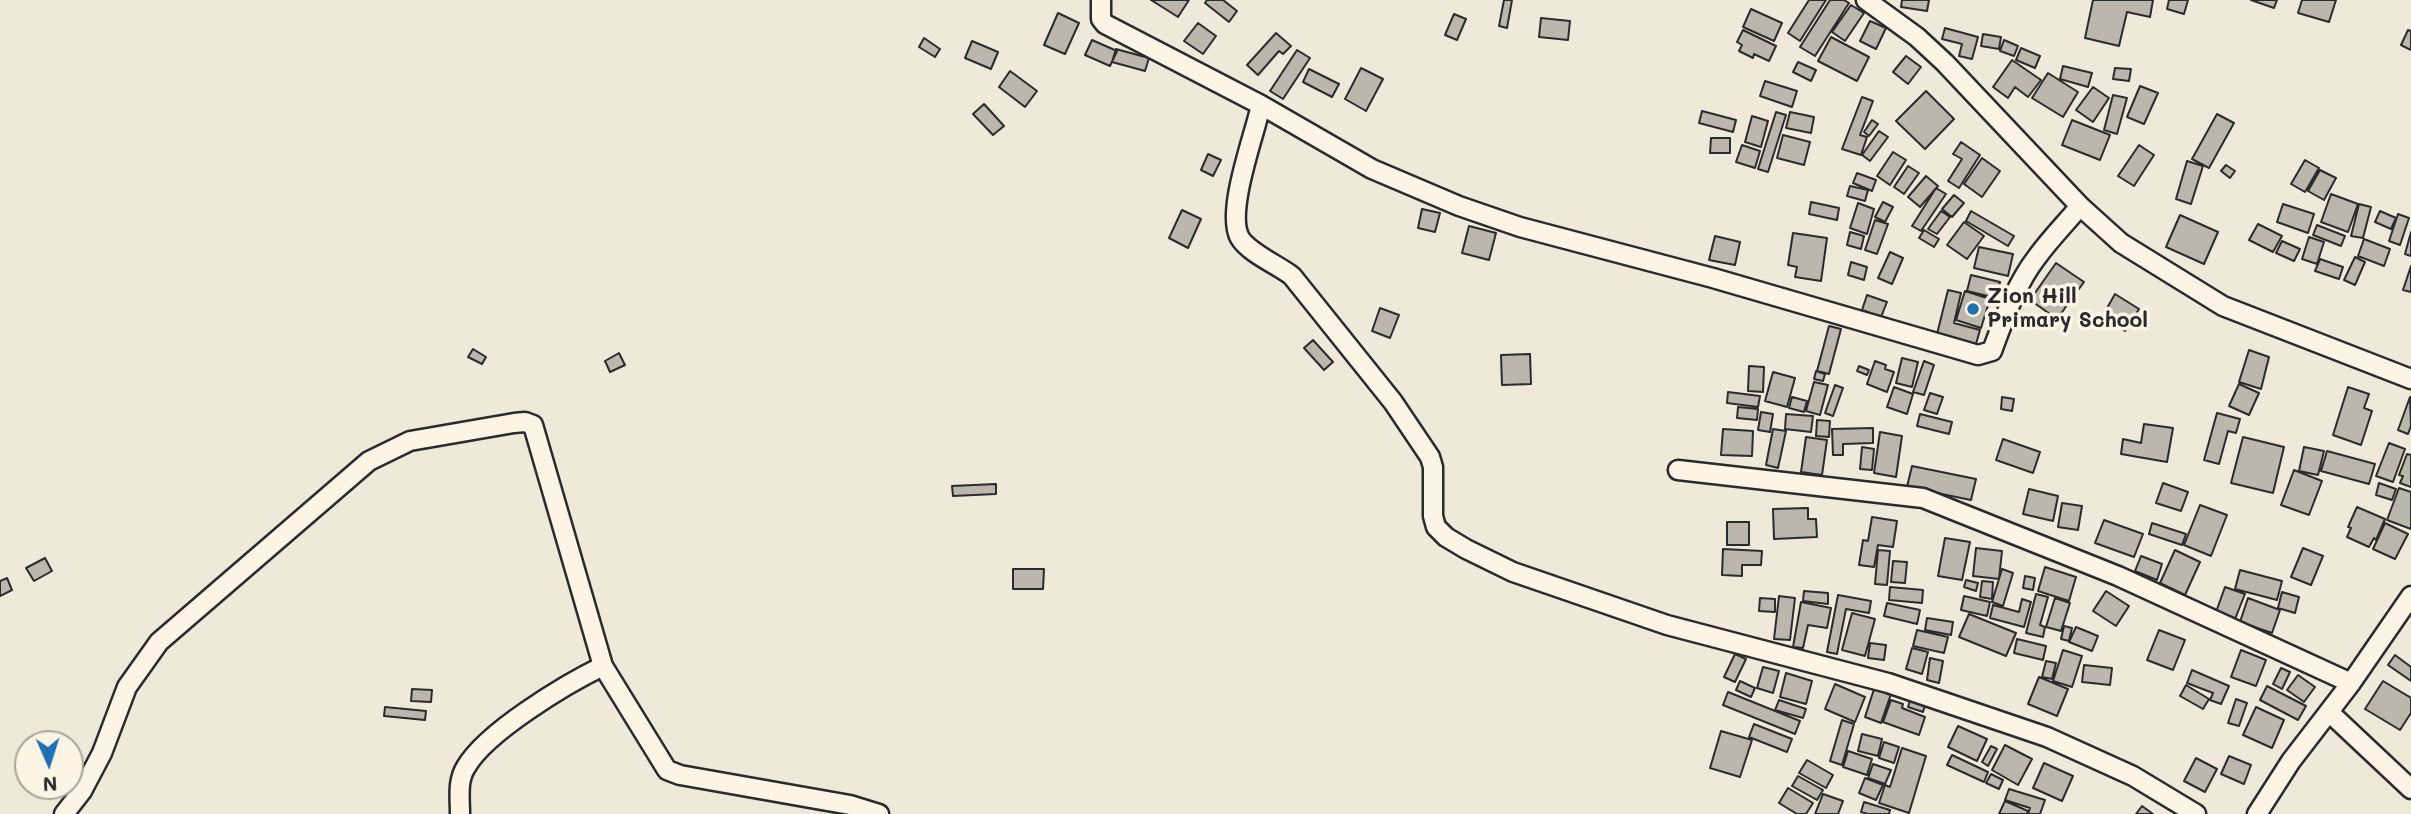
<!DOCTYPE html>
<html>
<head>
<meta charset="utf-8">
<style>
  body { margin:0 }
  #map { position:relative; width:2411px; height:814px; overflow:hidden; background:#efe9da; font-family:Mali,sans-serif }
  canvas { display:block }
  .north { position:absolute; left:14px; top:730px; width:70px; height:70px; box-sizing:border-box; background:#fcf5e5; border:2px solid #a8a49b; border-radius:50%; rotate:177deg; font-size:19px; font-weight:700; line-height:28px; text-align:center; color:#2b2b2b }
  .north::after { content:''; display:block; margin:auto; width:24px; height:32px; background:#1f6fb2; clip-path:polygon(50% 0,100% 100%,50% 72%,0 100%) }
</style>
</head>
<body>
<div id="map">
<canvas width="2411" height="814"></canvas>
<div class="north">N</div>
</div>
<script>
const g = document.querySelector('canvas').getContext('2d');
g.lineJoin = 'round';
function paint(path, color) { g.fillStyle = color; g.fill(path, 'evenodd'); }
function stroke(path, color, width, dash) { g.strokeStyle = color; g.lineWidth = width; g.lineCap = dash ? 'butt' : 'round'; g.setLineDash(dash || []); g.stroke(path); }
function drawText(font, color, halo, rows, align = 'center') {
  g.font = font + ' Mali,sans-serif'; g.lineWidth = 7; g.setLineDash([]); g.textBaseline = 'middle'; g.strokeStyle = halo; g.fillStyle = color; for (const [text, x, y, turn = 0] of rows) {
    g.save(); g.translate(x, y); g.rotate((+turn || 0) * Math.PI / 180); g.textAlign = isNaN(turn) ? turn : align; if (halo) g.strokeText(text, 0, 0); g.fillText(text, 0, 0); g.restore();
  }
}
const building = new Path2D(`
  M1151 0H1189L1178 17Z
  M1207 0H1223L1237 11 1229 22 1205 3Z
  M1504 0H1512L1507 28 1499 26Z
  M1809 0H1826L1800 41 1788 33Z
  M1830 0H1844L1849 3 1815 56 1800 47Z
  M1902 0H1929L1927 11 1901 7Z
  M2093 0H2153L2150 17 2127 12 2119 46 2085 38Z
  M2169 0H2188L2184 14 2167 9Z
  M2251 0H2277L2274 8Z
  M2302 0H2336L2329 22 2298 13Z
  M1851 5 1864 13 1845 41 1832 32Z
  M1751 9 1782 23 1774 41 1743 27Z
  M1058 13 1079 23 1065 54 1044 45Z
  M1454 14 1466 19 1457 40 1445 35Z
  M1541 18 1570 21 1568 40 1539 37Z
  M1870 21 1886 28 1876 49 1860 41Z
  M1198 23 1216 36 1203 54 1184 41Z
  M1945 28 1978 37 1972 59 1959 56 1962 44 1942 39Z
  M1743 30 1776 46 1769 61 1754 54 1753 58 1739 51 1742 45 1737 42Z
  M2408 30 2411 31V50L2401 45Z
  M1276 33 1291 46 1283 54 1279 51 1258 75 1247 65Z
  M1983 34 2001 37 1999 49 1981 46Z
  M1831 37 1869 57 1857 81 1818 61Z
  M924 38 940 49 935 57 919 47Z
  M1092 40 1117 51 1110 66 1085 55Z
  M2004 40 2018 46 2014 56 2000 51Z
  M972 41 998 52 991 69 965 58Z
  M2021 48 2040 56 2035 68 2016 60Z
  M1116 49 1149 58 1145 71 1112 62Z
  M1297 50 1310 58 1283 99 1270 91Z
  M1906 56 1921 67 1908 84 1893 72Z
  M2012 60 2041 80 2028 97 2015 87 2008 98 1993 87Z
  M1798 62 1816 70 1811 81 1793 72Z
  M2063 66 2092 73 2088 87 2060 79Z
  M1361 68 1383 79 1366 111 1345 99Z
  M2115 68 2131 69 2129 81 2113 79Z
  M1309 69 1339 84 1332 97 1303 82Z
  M1010 71 1037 91 1025 107 999 87Z
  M2048 73 2078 92 2063 117 2032 98Z
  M1765 81 1797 91 1792 107 1760 96Z
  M2140 86 2158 93 2144 124 2127 117Z
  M2093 87 2109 98 2093 122 2076 110Z
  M1926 91 1954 119 1925 149 1896 121Z
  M2113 95 2127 98 2117 134 2104 130Z
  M1862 97 1873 101 1860 135 1867 137 1861 155 1842 149Z
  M984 104 1004 126 993 135 973 114Z
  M1702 111 1736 120 1733 132 1699 123Z
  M1776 112 1786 115 1768 172 1758 169Z
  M1790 112 1814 117 1811 133 1786 128Z
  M2217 114 2234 123 2209 168 2192 159Z
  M1752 116 1768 121 1761 147 1745 142Z
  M1872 120 1878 124 1869 136 1864 132Z
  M2072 120 2110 135 2100 160 2062 145Z
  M1879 131 1888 137 1870 161 1862 155Z
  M1783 135 1810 142 1804 165 1777 158Z
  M1711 138H1730V153H1710Z
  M1961 142 1980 155 1959 188 1948 181 1962 159 1953 154Z
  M1742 145 1760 151 1755 168 1736 162Z
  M2139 145 2154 155 2134 186 2118 176Z
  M1893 152 1906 160 1890 185 1877 176Z
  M1208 154 1221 160 1213 176 1201 170Z
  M1982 158 2000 171 1982 197 1964 184Z
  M2305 160 2319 168 2305 192 2291 184Z
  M2187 161 2203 166 2191 204 2176 199Z
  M2226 165 2235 171 2230 178 2221 171Z
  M1908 166 1919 173 1904 194 1894 187Z
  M2320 170 2336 178 2324 200 2308 191Z
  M1857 173 1876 180 1872 191 1853 183Z
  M1926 176 1938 186 1920 207 1908 197Z
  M1850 186 1868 190 1865 201 1847 196Z
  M1936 188 1946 194 1921 231 1912 226Z
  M2331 194 2358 204 2348 232 2321 222Z
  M1954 195 1964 203 1952 217 1942 209Z
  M1811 202 1839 208 1837 220 1809 214Z
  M1883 202 1893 207 1885 222 1875 217Z
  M1858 203 1874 209 1867 234 1850 228Z
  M2283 204 2314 214 2308 233 2277 222Z
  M2359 204 2371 207 2363 238 2351 236Z
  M1422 209 1440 213 1435 232 1418 228Z
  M1182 210 1201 219 1188 248 1169 238Z
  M1941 211 1950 217 1937 234 1928 229Z
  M1971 211 2014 236 2008 246 1966 221Z
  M2380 211 2396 218 2391 229 2375 222Z
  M2398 214 2409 218 2400 245 2389 241Z
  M2180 215 2218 232 2204 264 2166 247Z
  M1875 220 1888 224 1877 254 1865 250Z
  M1964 222 1984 236 1967 259 1947 245Z
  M2258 224 2282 236 2273 252 2249 240Z
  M2317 225 2345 236 2341 246 2313 235Z
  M1469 226 1496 233 1489 260 1462 253Z
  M1924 230 1939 239 1934 247 1919 238Z
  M1850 232 1864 236 1861 249 1847 245Z
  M2411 232V256L2405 254Z
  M1793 233 1827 238 1821 281 1795 277 1797 267 1788 265Z
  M1715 236 1740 242 1735 265 1709 260Z
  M2309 237 2324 242 2317 264 2302 259Z
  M2364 239 2390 249 2384 266 2358 256Z
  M2282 241 2300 249 2294 261 2276 253Z
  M1979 247 2013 254 2008 276 1974 268Z
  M1890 252 1903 258 1892 284 1878 278Z
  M2355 257 2365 262 2355 285 2344 280Z
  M2320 259 2343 267 2339 279 2315 271Z
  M1851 262 1867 267 1864 280 1848 275Z
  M2056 263 2084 282 2057 319 2030 300Z
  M2411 266V292L2403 290Z
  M1971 275 2000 282 1996 298 1967 291Z
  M1948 290 1961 293 1954 323 1980 330 1976 344 1937 334Z
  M1965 291 1990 299 1981 328 1956 320Z
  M2115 294 2139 309 2125 331 2102 317Z
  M1867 295 1887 302 1881 317 1862 310Z
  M1380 308 1399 315 1390 338 1372 331Z
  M1829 326 1841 329 1829 374 1817 371Z
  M1313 340 1333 362 1324 370 1304 348Z
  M473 349 486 357 482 364 468 357Z
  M2249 350 2269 357 2261 389 2239 382Z
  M619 353 625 365 610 372 605 361Z
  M1530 354 1531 384 1502 385 1501 355Z
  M1902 358 1918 362 1912 387 1896 383Z
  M1875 361 1886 365 1885 369 1894 372 1887 392 1867 384Z
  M1924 361 1934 365 1924 395 1913 392Z
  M1749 366 1764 367 1763 392 1748 391Z
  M1859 366 1869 370 1867 375 1857 371Z
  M1816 371 1825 374 1823 381 1814 379Z
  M1773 372 1795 378 1787 407 1765 401Z
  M1814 382 1828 385 1820 415 1806 411Z
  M2239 384 2259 393 2249 415 2229 406Z
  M1835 385 1843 388 1833 416 1825 413Z
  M1894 387 1913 394 1907 414 1887 407Z
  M2348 387 2369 394 2364 408 2372 411 2361 445 2333 435Z
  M1728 392 1760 396 1758 407 1727 403Z
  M1930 393 1943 397 1937 414 1924 410Z
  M1792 397 1807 401 1804 412 1789 408Z
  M2002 397 2014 399 2012 411 2001 409Z
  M2410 397 2411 426 2408 434 2398 430Z
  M1738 407 1758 409 1757 420 1737 418Z
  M1761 412 1773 414 1770 432 1758 430Z
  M2217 413 2240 419 2236 433 2228 431 2219 464 2204 460Z
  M1786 414 1813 416 1811 432 1785 429Z
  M1920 414 1952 422 1949 434 1917 426Z
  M1817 420 1830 421 1829 437 1816 436Z
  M2144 424 2173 428 2167 462 2121 454 2123 439 2141 443Z
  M1873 428V443L1843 444V455H1833L1832 429Z
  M1723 429 1753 431 1752 456 1721 455Z
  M1773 429 1786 431 1778 468 1766 465Z
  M1880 432 1902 436 1896 477 1874 473Z
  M1806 437 1827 440 1822 475 1801 472Z
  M2243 437 2284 447 2273 493 2231 483Z
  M2003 439 2040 452 2033 473 1996 460Z
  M2389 443 2405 449 2393 482 2376 476Z
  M1862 447 1874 449 1872 470 1860 469Z
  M2304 447 2324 451 2318 475 2299 471Z
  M2327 451 2375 464 2369 484 2321 471Z
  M2407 454 2411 455V487L2400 483 2403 476 2399 475Z
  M1912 466 1976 479 1971 500 1907 487Z
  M2294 470 2322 481 2309 515 2281 505Z
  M2163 483 2188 492 2181 511 2156 503Z
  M2379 483 2396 489 2392 500 2376 495Z
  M996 484V494L953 496 952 486Z
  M2399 488 2411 492V529L2387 520Z
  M2029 489 2058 496 2053 521 2023 514Z
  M2062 503 2082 506 2078 530 2058 527Z
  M2200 505 2227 515 2211 556 2184 545Z
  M2357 507 2385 519 2376 540 2374 538 2369 547 2347 537 2351 528 2348 527Z
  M1808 508V519H1816L1817 537 1774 539 1773 509Z
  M1872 517 1897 521 1893 547 1878 545 1874 567 1859 565 1863 540 1868 541Z
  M2104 520 2143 534 2134 557 2095 543Z
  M1727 522H1749V545H1727Z
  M2152 523 2186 534 2182 545 2149 534Z
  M2385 523 2408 534 2395 559 2373 549Z
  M1945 538 1970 542 1962 580 1938 576Z
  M1976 548 2002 551 1999 579 1973 576Z
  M2303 548 2323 556 2311 585 2291 577Z
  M1723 549 1762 551 1761 565H1742V576L1722 575Z
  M1878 550 1890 551 1887 585 1875 584Z
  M2175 550 2200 562 2185 595 2160 583Z
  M2141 556 2162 564 2157 580 2135 571Z
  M45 558 52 571 34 581 26 568Z
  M1893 561 1907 562 1905 583 1891 582Z
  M2045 567 2076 577 2069 601 2038 591Z
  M1013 569H1044L1043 589H1013Z
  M2002 569 2013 573 2003 606 1992 602Z
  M2240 570 2282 581 2277 600 2235 589Z
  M2025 576 2035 578 2033 590 2023 588Z
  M7 578 12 590 0 596V581Z
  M1966 580 1978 583 1976 591 1964 587Z
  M1982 581 1993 582 1992 599 1980 597Z
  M1890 587 1923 590 1922 603 1889 600Z
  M2225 587 2245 594 2235 619 2216 612Z
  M1804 591 1828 593V604L1803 601Z
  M2106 591 2129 606 2116 626 2093 611Z
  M2282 592 2299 597 2295 613 2278 608Z
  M2036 594 2048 597 2040 625 2045 627 2043 637 2026 633Z
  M1838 595 1871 601 1869 613 1846 609 1837 654 1827 652Z
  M1779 596 1795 598 1790 640 1774 639Z
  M1964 596 1990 602 1987 616 1961 610Z
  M1760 598 1775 599V612L1759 611Z
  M2055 598 2070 603 2061 631 2046 627Z
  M2248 598 2280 610 2272 633 2240 622Z
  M2022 599 2031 602 2024 627 1990 618 1993 605 2019 612Z
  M1801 602 1831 608 1827 628 1808 625 1803 648 1793 647Z
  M1887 603 1920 610 1917 624 1884 616Z
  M1852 613 1875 619 1865 656 1842 650Z
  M1969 614 2016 633 2006 656 1959 637Z
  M1927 618 1953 622 1951 635 1925 630Z
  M2064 626 2072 628 2069 641 2061 639Z
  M2076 627 2098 636 2092 651 2069 642Z
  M1917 630 1948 637 1944 653 1913 646Z
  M2159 630 2185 640 2173 670 2147 660Z
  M2017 639 2046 646 2043 660 2014 653Z
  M1870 643 1886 645 1884 660 1868 658Z
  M1912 648 1928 652 1922 674 1906 669Z
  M2063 650 2082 656 2072 687 2053 681Z
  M2241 650 2266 660 2256 686 2231 677Z
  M1735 654 1746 659 1735 682 1724 677Z
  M2395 655 2411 667V681L2388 665Z
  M1930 658 1943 661 1939 683 1927 680Z
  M2046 661 2056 663 2052 679 2042 677Z
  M2084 665 2112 668 2110 685 2082 682Z
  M1763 667 1779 671 1773 693 1757 688Z
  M2281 668 2290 672 2282 689 2273 684Z
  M2192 670 2229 686 2221 704 2210 700 2213 693 2187 683Z
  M1786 673 1812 681 1806 704 1780 697Z
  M2298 675 2315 687 2304 702 2287 690Z
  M2039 677 2068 689 2057 716 2028 704Z
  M1740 681 1755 688 1751 697 1736 690Z
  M2383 681 2411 698V713L2400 730 2365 709Z
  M1835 684 1865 697 1855 722 1825 709Z
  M2186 685 2209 699 2203 709 2180 696Z
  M1875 686 1892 691 1881 723 1865 717Z
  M2267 686 2306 706 2298 720 2260 700Z
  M412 689 432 690 431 702 411 701Z
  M1728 692 1800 721 1795 734 1723 705Z
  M1911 697 1926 702 1923 712 1908 707Z
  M2236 699 2247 703 2239 726 2228 723Z
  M1779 700 1806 709 1803 718 1775 710Z
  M1891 700 1903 704 1902 708 1925 717 1919 735 1883 722Z
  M385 707 426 711 425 720 384 716Z
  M2256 707 2284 720 2272 748 2243 735Z
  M1842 720 1854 724 1842 765 1830 761Z
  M1754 724 1792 739 1787 752 1749 737Z
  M1958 726 1987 739 1977 761 1948 747Z
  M1721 731 1752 740 1740 777 1710 768Z
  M1862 734 1882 739 1878 756 1858 751Z
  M1884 742 1899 747 1894 763 1879 758Z
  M2005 745 2032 759 2018 785 1992 770Z
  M1991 746 1997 749 1988 766 1982 762Z
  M1902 748 1926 756 1909 813 1879 803 1885 785 1890 787Z
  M1848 751 1872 759 1867 775 1843 767Z
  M1952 755 1988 772 1984 782 1947 765Z
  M2229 756 2251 765 2244 784 2221 774Z
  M2196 758 2217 769 2205 792 2184 781Z
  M1807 760 1833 775 1826 788 1799 773Z
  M2044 763 2073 776 2062 801 2033 788Z
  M1873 764 1891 770 1885 784 1868 778Z
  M1991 774 2003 780 1999 789 1986 783Z
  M1798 776 1823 790 1817 800 1792 786Z
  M1865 778 1883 785 1876 800 1859 793Z
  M1788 788 1813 803 1806 814H1797L1779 803Z
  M2009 789 2045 800 2040 814H2028L2030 808 2005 800Z
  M1823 794 1843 801 1838 814H1815Z
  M2005 801 2028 811 2027 814H1999Z
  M1864 802 1890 810 1889 814H1868L1861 812Z
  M2142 806 2153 814H2136Z`);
paint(building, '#bcb7ac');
stroke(building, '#2b2b2b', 2);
const minor = new Path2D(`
  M1101 0V19L1105 24 1261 105 1372 169 1459 206 1520 227 1713 278 1978 355 1992 351C2004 319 2016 284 2037 257 2050 239 2066 223 2080 206L2121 243 2223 306 2411 379
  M1866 0 1917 37 1945 63 2080 206
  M1261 105C1255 134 1225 212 1240 238 1249 253 1278 265 1292 276L1393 402 1430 457 1433 467V516L1436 527 1446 537 1466 549 1513 572 1667 625 1888 683 2047 737 2133 776 2196 814
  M1678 470 1923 498 2118 576 2351 683
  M2329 712 2411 789
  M64 814 82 791 102 753 127 687 159 642 369 461 410 441 514 423 525 422 533 425 603 666
  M460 814C460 798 457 781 466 767 486 732 566 684 603 666L667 770 680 775 850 805 879 814
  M2257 814 2291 761 2351 683 2411 596`);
stroke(minor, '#2b2b2b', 23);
stroke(minor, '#fcf5e5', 18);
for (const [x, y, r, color] of [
  [1973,309,7,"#1f6fb2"]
]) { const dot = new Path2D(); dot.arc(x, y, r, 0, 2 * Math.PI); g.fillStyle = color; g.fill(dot); stroke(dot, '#fcf5e5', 2.5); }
drawText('bold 21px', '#2b2b2b', '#fcf5e5', [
  ["Zion Hill",1987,297],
  ["Primary School",1987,321]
], 'left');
</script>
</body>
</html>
